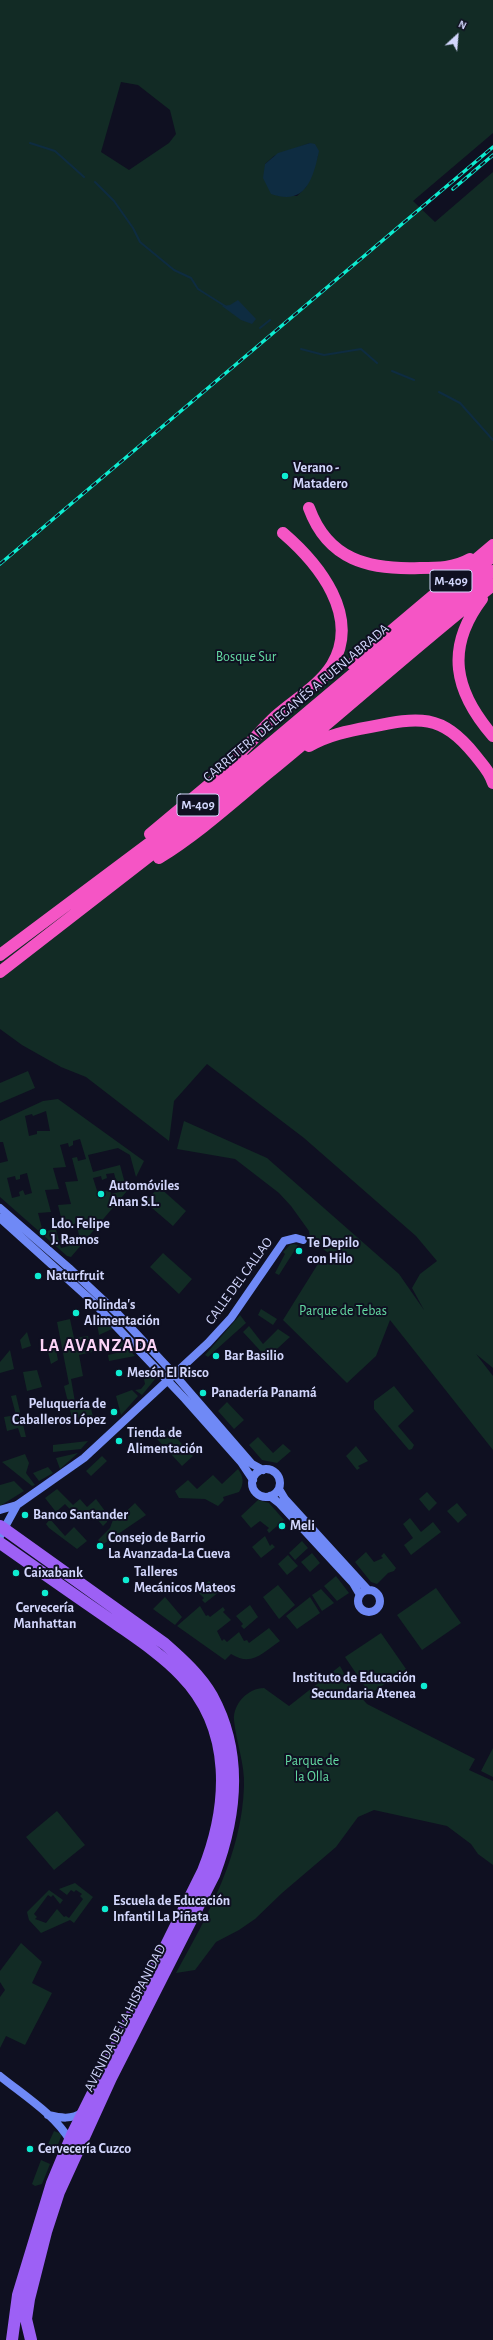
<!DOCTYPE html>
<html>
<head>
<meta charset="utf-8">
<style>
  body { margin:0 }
  #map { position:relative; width:493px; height:2340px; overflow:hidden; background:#0f1021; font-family:"Alegreya Sans",sans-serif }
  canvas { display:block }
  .north { position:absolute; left:437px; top:16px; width:40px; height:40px; -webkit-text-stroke:3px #0f1021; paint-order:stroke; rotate:26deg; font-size:11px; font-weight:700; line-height:16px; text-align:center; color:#d2d6fc }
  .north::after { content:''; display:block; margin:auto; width:14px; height:18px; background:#d2d6fc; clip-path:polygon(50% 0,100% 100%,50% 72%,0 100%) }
</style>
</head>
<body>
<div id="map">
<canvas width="493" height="2340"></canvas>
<div class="north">N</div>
</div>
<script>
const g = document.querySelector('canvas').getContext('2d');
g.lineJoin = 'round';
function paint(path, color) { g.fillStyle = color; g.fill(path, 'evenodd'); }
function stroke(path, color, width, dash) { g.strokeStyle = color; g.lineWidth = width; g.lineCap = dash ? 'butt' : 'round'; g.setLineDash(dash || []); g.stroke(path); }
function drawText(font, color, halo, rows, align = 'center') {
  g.font = font + ' "Alegreya Sans",sans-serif'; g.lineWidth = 4; g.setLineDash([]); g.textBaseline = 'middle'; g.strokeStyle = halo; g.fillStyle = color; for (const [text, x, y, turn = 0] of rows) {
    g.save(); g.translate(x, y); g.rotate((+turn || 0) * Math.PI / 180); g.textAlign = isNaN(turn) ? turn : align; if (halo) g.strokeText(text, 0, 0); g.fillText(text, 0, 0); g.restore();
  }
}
paint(new Path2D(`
  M0 0H493V133L413 201 435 222 493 172V1368L476 1354 493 1376V1450L390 1320 376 1356 347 1383 283 1320 321 1259 335 1258 310 1239 309 1231 291 1206 279 1193 235 1159 177 1149 184 1121 267 1158 399 1274 424 1310 412 1288 420 1274 437 1261 416 1236 304 1138 207 1064 174 1101 169 1141 86 1077 61 1067 22 1045 0 1029ZM121 82 138 85 170 110 176 134 169 143 129 170 101 152ZM310 143 318 155 306 187 297 196H278L265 164 274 156Z
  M28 1071 35 1088 0 1103V1083Z
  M58 1099 144 1161 136 1177 130 1155 118 1148 88 1155 93 1172 120 1165 127 1191 71 1257 67 1256 0 1197V1163L8 1161 3 1142H0V1121L43 1101ZM46 1111 50 1131H37V1134L29 1136 25 1116 32 1114 33 1116ZM80 1139 86 1159 78 1161 77 1157 72 1158 78 1181 65 1182 71 1204 58 1205 64 1229 76 1223 81 1243 68 1244 69 1246 61 1248 55 1226 50 1227 51 1230 43 1232 38 1213 51 1212 45 1190 59 1189 53 1168 66 1167 60 1145 68 1143 69 1147 73 1145V1141ZM27 1173 32 1193 25 1195 23 1190 19 1192 20 1196 12 1198 7 1178 15 1176 16 1180 20 1179V1175ZM114 1173 119 1192 111 1194 110 1190 105 1191 106 1195 99 1197 93 1178 101 1176 102 1180 107 1178 106 1174Z
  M159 1187 186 1211 173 1226 145 1202Z
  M294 1244 298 1245 279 1275 275 1273 285 1254 283 1252 290 1245Z
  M163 1253 192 1279 179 1294 150 1267Z
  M261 1309 277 1319 273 1325 258 1315Z
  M240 1315 246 1323 208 1357 205 1355Z
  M70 1319 74 1338 88 1336 92 1352 79 1355 83 1376 71 1379 75 1402 89 1400 93 1417 73 1422 64 1386 69 1384 57 1322Z
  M107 1322 112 1329 99 1335 97 1324Z
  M249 1326 263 1344 278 1329 290 1337 267 1358 243 1332Z
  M27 1332 31 1346 22 1349 20 1340Z
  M120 1339 135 1356 109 1361 108 1355 121 1352 117 1343Z
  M55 1345 58 1360 51 1364 47 1348Z
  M10 1350 14 1369 0 1373V1362Z
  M37 1370 42 1387 27 1391 23 1372Z
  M151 1376 156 1378 142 1395 135 1390 141 1389 145 1384 144 1379Z
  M394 1386 414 1411 398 1426 414 1445 412 1449 409 1450 374 1409V1401Z
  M132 1390 138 1396 121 1415 116 1396Z
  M16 1395 26 1437H21L18 1428 7 1431 4 1417 16 1415 11 1396Z
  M227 1402 244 1420 234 1429 218 1411Z
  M168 1429 193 1456 182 1466 157 1439Z
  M258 1437 273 1453 283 1444 291 1451 277 1463 262 1460 249 1445Z
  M88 1441 81 1449 53 1452V1445Z
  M356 1446 368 1461 358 1466 360 1468 357 1470 346 1456Z
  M78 1453 60 1469 56 1458Z
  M25 1454 29 1463 26 1473 35 1485 32 1486 2 1462Z
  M102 1456 107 1461 91 1476 86 1471Z
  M48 1467 53 1473 39 1481 33 1473Z
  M238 1469C244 1477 244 1484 239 1492L223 1497 224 1500 218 1506 205 1499 179 1498 175 1491 188 1480 197 1489 213 1475 222 1484Z
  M14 1481 24 1491 0 1506V1485Z
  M57 1489 73 1505 80 1499 87 1507 96 1499 108 1515 107 1522 103 1526 91 1512 80 1520 65 1504 56 1512 45 1498Z
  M427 1492 437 1503 429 1511 419 1499Z
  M258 1500 269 1503 284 1520 269 1533 267 1530 269 1528 260 1521 251 1528 241 1516Z
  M135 1503 146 1515 102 1545 98 1540 110 1528 114 1517 117 1520Z
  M457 1503 467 1515 458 1523 447 1511Z
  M410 1518 421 1532 433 1522 441 1532 411 1555 404 1545 413 1538 403 1524Z
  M50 1519 65 1536 74 1527 87 1541 77 1549 49 1528 46 1524Z
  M265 1536 270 1546 272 1544 275 1547 261 1558 252 1547Z
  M302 1541 308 1548 295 1560 289 1553Z
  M366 1552 374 1562 383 1558 381 1556 384 1553 396 1568 394 1571 388 1573 377 1584 371 1582 355 1562Z
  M312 1553 320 1563 310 1572 301 1562Z
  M288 1555 298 1566 287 1575 278 1564Z
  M336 1576 349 1593 337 1601 324 1586Z
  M209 1581 219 1592 205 1603 202 1600 204 1598 197 1591Z
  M278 1585 295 1605 279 1619 263 1597Z
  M436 1588 461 1623 422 1650 397 1615Z
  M321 1589 334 1603 322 1611 312 1595Z
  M165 1597 182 1617 175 1625 153 1609Z
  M310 1597 320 1613 297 1629 286 1616Z
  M250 1605 258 1617 244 1629 241 1626 243 1624 236 1616Z
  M200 1606 206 1616 208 1615 210 1617 223 1607 225 1610 223 1612 231 1620 217 1631 222 1641 224 1639 227 1642 239 1632 244 1641 247 1640 249 1643 269 1628 280 1641C262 1653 252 1667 231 1654L225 1660 177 1626Z
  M381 1633 406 1669 370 1694 345 1657Z
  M340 1666 351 1686 367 1704 475 1759 469 1770 493 1781V1865L478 1854 471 1844 447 1826 374 1810 358 1817 336 1847 282 1893 255 1919 239 1930 216 1942 195 1970 176 1973C208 1915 242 1854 244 1786 245 1764 236 1742 234 1720 233 1704 248 1688 264 1688L289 1706Z
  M493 1748V1777L481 1771Z
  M57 1811 85 1845 54 1870 26 1837Z
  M75 1883 93 1897 74 1923 70 1920 41 1933 29 1920 27 1912 49 1890 63 1900 60 1904 53 1895 51 1897 48 1895 34 1914 37 1917 35 1919 46 1923 57 1909 64 1917 66 1916 69 1918 83 1899 80 1896 82 1894 76 1890 74 1892 71 1890 67 1895 59 1889Z
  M21 1943 42 1962 32 1983 52 1993 25 2045 6 2036 0 2048V1997L5 1990 0 1982V1971Z
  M54 2131 62 2134 54 2155 45 2151Z
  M41 2160 50 2164 42 2184 35 2186 32 2184Z`), '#122b25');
paint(new Path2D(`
  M310 143 315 144 319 151C313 180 305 206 271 194L263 178 265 164 278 153Z
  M238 300 256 319 252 324 241 320 222 306 230 305Z`), '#0e2c41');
stroke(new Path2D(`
  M30 143 55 151 84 177
  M95 182 114 201 133 228 140 242 174 270 191 278 198 289 225 306
  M260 328 270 320
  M301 349 324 355 361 349 377 363
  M392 371 414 380
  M439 392 460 403 493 440`), '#0e2c41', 2);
stroke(new Path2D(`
  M0 1208 69 1268 118 1314 174 1374 252 1464 263 1470
  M0 1218 92 1301 185 1399 241 1462 253 1480
  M252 1483a14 14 0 1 1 28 0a14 14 0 1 1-28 0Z
  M279 1489 285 1499 368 1590
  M270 1496 279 1503 353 1583 360 1595
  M0 1510 17 1505 84 1458 208 1343 231 1318 284 1241 296 1238 303 1240
  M0 1536 17 1505
  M358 1601a11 11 0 1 1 22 0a11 11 0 1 1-22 0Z
  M0 2076C22 2094 57 2116 70 2141
  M48 2115C61 2118 71 2120 83 2112`), '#6f89f6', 8);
stroke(new Path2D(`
  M0 1526 165 1644C182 1659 201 1676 212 1696 243 1753 236 1817 214 1875L111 2078 59 2192 46 2232 29 2299 26 2319 31 2340
  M0 1543C37 1569 74 1595 112 1621 136 1638 161 1654 181 1675 234 1729 229 1806 203 1871L72 2135 52 2183 18 2295 12 2340`), '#9d60f5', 12);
stroke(new Path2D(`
  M309 508C328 560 369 570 420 568 438 568 454 568 470 559
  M482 599C445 648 454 691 493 736
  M352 664 493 545
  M309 746C328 735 348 731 370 727 419 717 441 713 475 755 482 764 490 772 493 783
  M233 760C248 746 261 730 276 716 294 700 319 686 332 665 361 616 319 564 283 533
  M150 834 242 757
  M159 858C198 834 232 803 267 774 343 712 416 646 493 585
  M0 955 175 824 493 556
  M0 972 183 830 493 571`), '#f555c5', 12);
const rail = new Path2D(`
  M453 189 493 155
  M0 564 493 147`);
stroke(rail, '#0eecd1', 3.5);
stroke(rail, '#0f1021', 2, [6]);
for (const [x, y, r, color] of [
  [285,476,4,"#0eecd1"],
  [101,1194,4,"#0eecd1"],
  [43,1232,4,"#0eecd1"],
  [299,1251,4,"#0eecd1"],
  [38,1276,4,"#0eecd1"],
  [76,1313,4,"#0eecd1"],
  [216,1356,4,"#0eecd1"],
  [119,1373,4,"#0eecd1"],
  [203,1393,4,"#0eecd1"],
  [114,1412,4,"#0eecd1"],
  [119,1441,4,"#0eecd1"],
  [25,1515,4,"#0eecd1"],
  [282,1526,4,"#0eecd1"],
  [100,1546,4,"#0eecd1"],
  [16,1573,4,"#0eecd1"],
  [126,1580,4,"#0eecd1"],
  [45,1593,4,"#0eecd1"],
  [424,1686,4,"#0eecd1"],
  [105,1909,4,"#0eecd1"],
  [30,2149,4,"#0eecd1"]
]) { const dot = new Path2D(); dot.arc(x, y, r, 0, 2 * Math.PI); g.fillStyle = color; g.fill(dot); stroke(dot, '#0f1021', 1.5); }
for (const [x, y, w] of [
  [451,581,42],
  [198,805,42]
]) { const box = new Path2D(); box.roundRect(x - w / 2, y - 11, w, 22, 3); g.fillStyle = '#0f1021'; g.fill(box); stroke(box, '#d2d6fc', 1); }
drawText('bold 13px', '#d2d6fc', null, [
  ["M-409",451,581],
  ["M-409",198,805]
]);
drawText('bold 14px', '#d2d6fc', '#0f1021', [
  ["Verano -",293,468],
  ["Matadero",293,484],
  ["Automóviles",109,1186],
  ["Anan S.L.",109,1202],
  ["Ldo. Felipe",51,1224],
  ["J. Ramos",51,1240],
  ["Te Depilo",307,1243],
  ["con Hilo",307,1259],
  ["Naturfruit",46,1276],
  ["Rolinda's",84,1305],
  ["Alimentación",84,1321],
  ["Bar Basilio",224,1356],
  ["Mesón El Risco",127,1373],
  ["Panadería Panamá",211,1393],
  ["Peluquería de",106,1404,"right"],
  ["Caballeros López",106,1420,"right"],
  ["Tienda de",127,1433],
  ["Alimentación",127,1449],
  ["Banco Santander",33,1515],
  ["Meli",290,1526],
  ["Consejo de Barrio",108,1538],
  ["La Avanzada-La Cueva",108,1554],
  ["Talleres",134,1572],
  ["Mecánicos Mateos",134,1588],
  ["Caixabank",24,1573],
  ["Cervecería",45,1608,"center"],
  ["Manhattan",45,1624,"center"],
  ["Instituto de Educación",416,1678,"right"],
  ["Secundaria Atenea",416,1694,"right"],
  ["Escuela de Educación",113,1901],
  ["Infantil La Piñata",113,1917],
  ["Cervecería Cuzco",38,2149]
], 'left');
drawText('14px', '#63d8a1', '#0f1021', [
  ["Bosque Sur",246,657],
  ["Parque de Tebas",343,1311],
  ["Parque de",312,1761],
  ["la Olla",312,1777]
]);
drawText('14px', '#d2d6fc', '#0f1021', [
  ["CARRETERA DE LEGANÉS A FUENLABRADA",296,703,-40],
  ["CALLE DEL CALLAO",239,1281,-54],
  ["AVENIDA DE LA HISPANIDAD",125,2018,-63]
]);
g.letterSpacing = '1px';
drawText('bold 18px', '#fcd4f7', '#0f1021', [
  ["LA AVANZADA",99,1346]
]);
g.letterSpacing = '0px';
</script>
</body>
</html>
